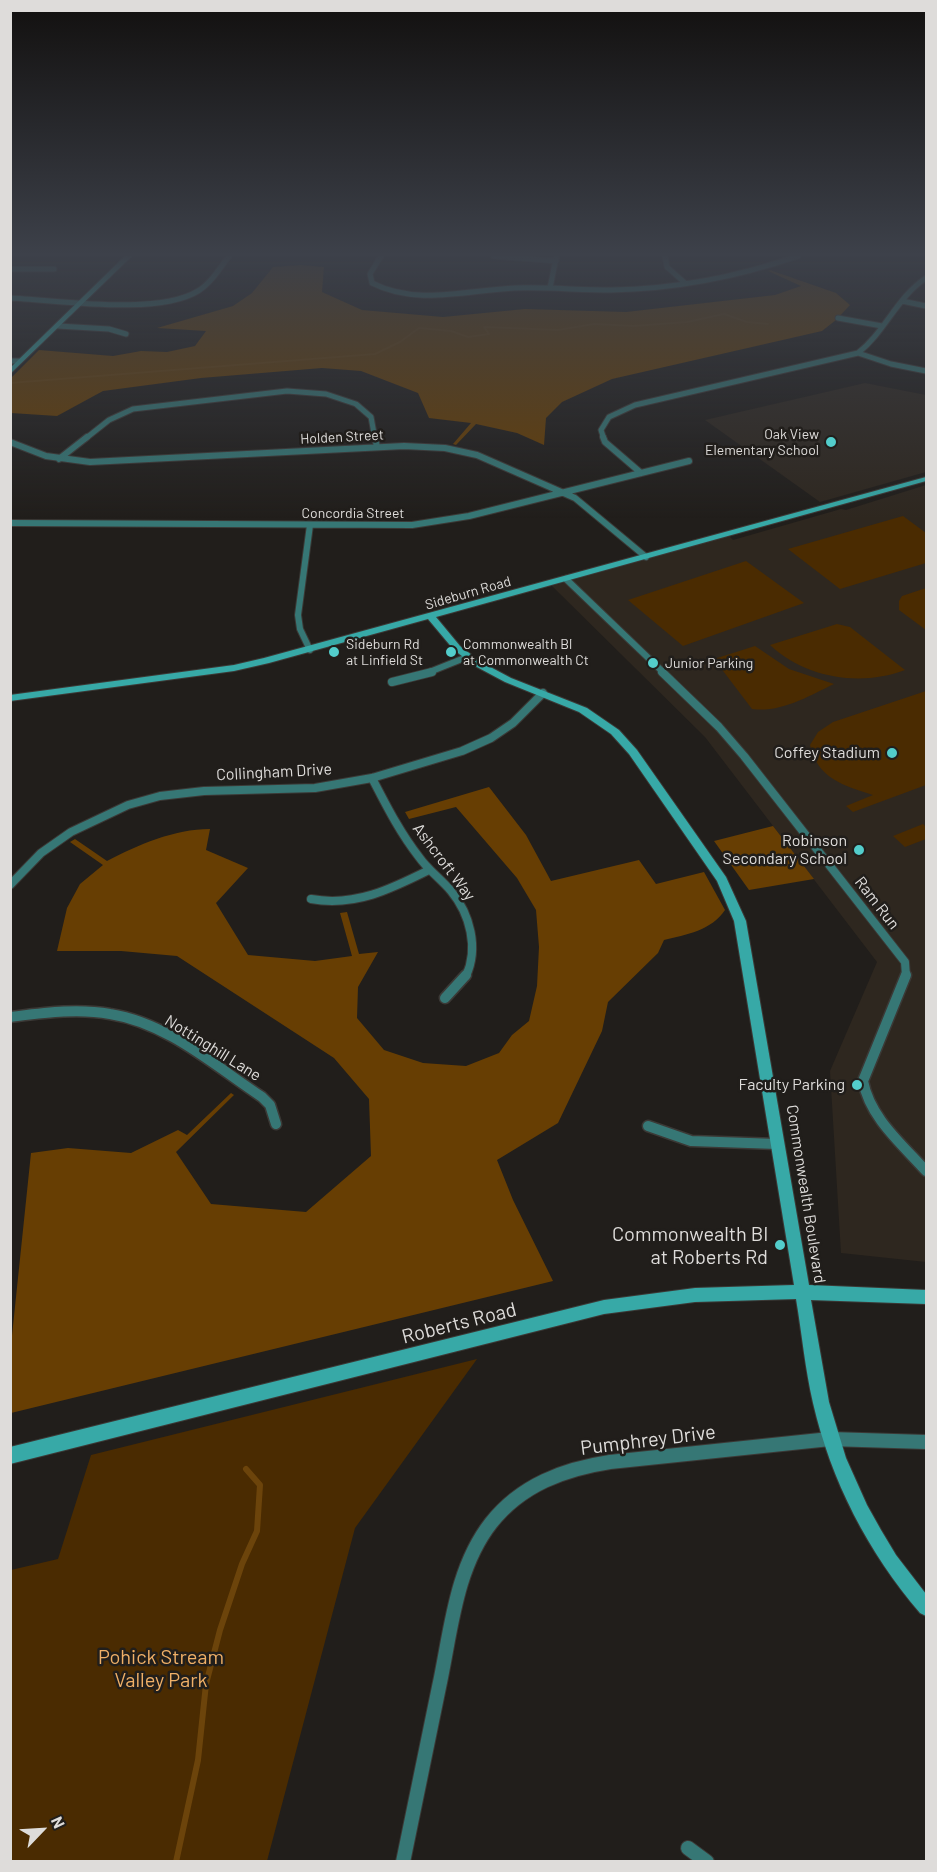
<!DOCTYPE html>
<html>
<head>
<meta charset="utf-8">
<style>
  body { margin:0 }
  #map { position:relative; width:937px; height:1872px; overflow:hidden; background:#211e1b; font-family:Barlow,sans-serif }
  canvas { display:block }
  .frame { position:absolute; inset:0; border:12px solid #dedcda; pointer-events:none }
  .north { position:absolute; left:12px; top:1800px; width:60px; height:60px; -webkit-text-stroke:4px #211e1b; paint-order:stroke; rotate:65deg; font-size:16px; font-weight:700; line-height:24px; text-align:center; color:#dedcda }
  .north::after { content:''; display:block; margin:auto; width:21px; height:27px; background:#dedcda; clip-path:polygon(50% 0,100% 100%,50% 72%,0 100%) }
</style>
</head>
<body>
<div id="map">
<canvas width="937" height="1872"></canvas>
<div class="frame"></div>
<div class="north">N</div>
</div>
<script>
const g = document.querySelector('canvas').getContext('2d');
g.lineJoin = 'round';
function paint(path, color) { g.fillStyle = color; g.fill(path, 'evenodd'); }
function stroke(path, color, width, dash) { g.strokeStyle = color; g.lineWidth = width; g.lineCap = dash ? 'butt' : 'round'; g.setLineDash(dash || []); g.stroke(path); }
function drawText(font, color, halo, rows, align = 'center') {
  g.font = font + ' Barlow,sans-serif'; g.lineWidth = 5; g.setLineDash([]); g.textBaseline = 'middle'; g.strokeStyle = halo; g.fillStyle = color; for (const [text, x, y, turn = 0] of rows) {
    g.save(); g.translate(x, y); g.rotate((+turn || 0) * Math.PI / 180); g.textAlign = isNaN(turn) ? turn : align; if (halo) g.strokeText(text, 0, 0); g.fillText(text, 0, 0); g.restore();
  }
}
paint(new Path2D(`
  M865 383 926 395V472L820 502 705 420Z
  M926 485V1262L841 1253 830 1071 877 962 705 737 552 586 729 536 733 540 841 509 846 510Z`), '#2e271f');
paint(new Path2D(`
  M903 516 926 533V563L840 589 788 549Z
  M746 561 804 603 683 646 628 600Z
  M926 588V630L899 610V601L902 596Z
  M837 624 850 627 905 670C860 687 805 678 770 645Z
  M755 646 789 669 834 684C809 696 781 713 752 709L714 659Z
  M926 691V785L853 812 846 806 873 795C844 786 817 778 810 745L818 732 833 722Z
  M923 824 926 827V839L905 847 893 836Z
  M477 1359 355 1528 267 1861H11V1570L58 1559 91 1455Z`), '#4a2b01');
paint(new Path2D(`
  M301 265 324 267 322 292 362 310 443 317 525 309 626 312 775 295 801 286 768 271 770 270 836 293 850 305 836 320 822 331 612 379 562 402 546 418 544 445 517 433 476 424 456 445 453 444 471 423 429 418 418 393 361 371 322 368 201 378 103 391 57 416 11 413 10 379 39 350 113 356 141 351 167 352 195 346 206 331 157 328 233 306 252 293 273 267Z
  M489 787 526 835 551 881 639 860 656 884 704 872 725 910C712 930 686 935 664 940L658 953 608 1002 602 1031 558 1123 497 1160 513 1200 553 1281 11 1413V1345L31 1153 68 1148 131 1153 178 1130 187 1135 231 1093 234 1095 176 1152 211 1204 306 1212 371 1156 369 1099 334 1058 177 956 121 951H57L67 908 80 884 103 865 70 842 75 839 107 861C138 845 174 829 210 829L206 850 248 868 216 903 248 955 315 961 352 956 340 913 347 912 359 954 378 952 358 987 357 1018 384 1050 423 1063 466 1066 499 1053 512 1035 529 1021 537 986 539 947 536 910 517 878 456 807 409 819 405 812Z
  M773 826 814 879 749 890 714 841Z`), '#673e03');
stroke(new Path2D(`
  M10 383 375 354 400 342 419 328 451 331 468 337 489 334 484 327 558 330 594 324 634 326 687 322 724 314 747 322 768 324`), '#6c440b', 2);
stroke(new Path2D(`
  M176 1862 198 1760 206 1684 220 1630 242 1564 257 1531 260 1485 246 1469`), '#6c440b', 6);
const streetFar4 = new Path2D(`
  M381 256 370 274 372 283C417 306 467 290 515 288 547 287 579 290 611 290 675 289 737 277 798 256
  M494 256 556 261
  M665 256 667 267 685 283
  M10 269H54
  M550 288 556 258
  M10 298C59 300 157 316 198 291 211 283 220 268 229 256
  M902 301 926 306
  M838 318 882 326
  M58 326 109 329 126 334
  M858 353 891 364 926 371
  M10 361H19
  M85 439 109 420 133 409 287 391 326 394 356 404 371 417 375 439
  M604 439 601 430 609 417 635 405 858 353C885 332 897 297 926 278`);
const streetFar3 = new Path2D(`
  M375 437 377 447
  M603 437 605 442 641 473
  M10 442 46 456 90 462 404 446 445 448 477 455 575 498 646 557
  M59 459 87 437
  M10 523 412 525 469 516 689 461
  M310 525 298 615 300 629 310 650
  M566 579 664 673
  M427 673 467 657`);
const streetFar2 = new Path2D(`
  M662 672 719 727 744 756 905 962 906 976
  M392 682 432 672
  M372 778C386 805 400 833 419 857 428 870 441 879 451 891 470 914 479 948 466 976
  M10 885 41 853 71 832 128 805 160 796 204 791 315 788 372 778 462 751 491 738 513 723 543 693
  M311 899C355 907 391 889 429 870`);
const streetFar1 = new Path2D(`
  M906 975 863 1081C870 1118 902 1144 926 1171
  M445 998 466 975
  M10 1017C43 1013 77 1008 110 1014 168 1023 215 1066 262 1097L270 1105 276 1124
  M648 1126 691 1141 777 1144`);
const street = new Path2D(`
  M688 1848 707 1862
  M403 1862C415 1804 427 1745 439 1687 451 1632 455 1569 491 1523 521 1485 564 1469 610 1462L830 1439 926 1442`);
const secondary = new Path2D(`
  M125 256H132L10 374V368Z
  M926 477V481L436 617 460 646 481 662 511 678 587 708 619 730 637 750 726 877 746 921 809 1285 926 1290V1304L811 1300 829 1402 846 1458 867 1505 881 1530 896 1555 926 1594V1616L920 1613C868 1552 831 1481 813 1403 805 1369 802 1334 796 1299L695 1302 604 1314 10 1464V1447L604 1300 695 1288 794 1285 734 921 717 881 629 754 611 734 579 712 505 682 475 666 454 650 428 619 269 663 234 671 10 701V695L234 665 264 658Z`);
stroke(streetFar4, '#3b3936', 7);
stroke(streetFar3, '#3b3936', 8);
stroke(streetFar2, '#3b3936', 10);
stroke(streetFar1, '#3b3936', 13);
stroke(street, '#3b3936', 16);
stroke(secondary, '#3b3936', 2);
stroke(streetFar4, '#367775', 5);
stroke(streetFar3, '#367775', 6);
stroke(streetFar2, '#367775', 8);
stroke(streetFar1, '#367775', 10);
stroke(street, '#367775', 14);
paint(secondary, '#37a9a7');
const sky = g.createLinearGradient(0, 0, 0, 519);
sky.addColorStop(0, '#12100f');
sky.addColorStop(0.49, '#3d414a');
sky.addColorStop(1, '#3d414a00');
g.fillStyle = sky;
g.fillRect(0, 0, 937, 519);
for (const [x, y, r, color] of [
  [831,442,6,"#53cdcb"],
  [334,652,6,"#53cdcb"],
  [451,652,6,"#53cdcb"],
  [653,663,6,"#53cdcb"],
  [892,753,6,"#53cdcb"],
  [859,850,6,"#53cdcb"],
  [857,1085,6,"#53cdcb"],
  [780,1245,6,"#53cdcb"]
]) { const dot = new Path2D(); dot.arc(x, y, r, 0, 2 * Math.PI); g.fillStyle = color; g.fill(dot); stroke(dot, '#211e1b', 2); }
drawText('14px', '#dedcda', '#211e1b', [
  ["Oak View",819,434,"right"],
  ["Elementary School",819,450,"right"],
  ["Sideburn Rd",346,644],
  ["at Linfield St",346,660],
  ["Commonwealth Bl",463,644],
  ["at Commonwealth Ct",463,660],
  ["Junior Parking",665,663]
], 'left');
drawText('14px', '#dedcda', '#211e1b', [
  ["Holden Street",342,437,-3],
  ["Concordia Street",353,513],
  ["Sideburn Road",468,593,-16]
]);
drawText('16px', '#dedcda', '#211e1b', [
  ["Coffey Stadium",880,753],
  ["Robinson",847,841],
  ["Secondary School",847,859],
  ["Faculty Parking",845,1085]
], 'right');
drawText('16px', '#dedcda', '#211e1b', [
  ["Collingham Drive",274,772,-3],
  ["Ashcroft Way",444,862,53],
  ["Ram Run",877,903,52],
  ["Nottinghill Lane",213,1048,32],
  ["Commonwealth Boulevard",806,1194,81]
]);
drawText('20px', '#dedcda', '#211e1b', [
  ["Commonwealth Bl",768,1234],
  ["at Roberts Rd",768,1257]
], 'right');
drawText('20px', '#dedcda', '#211e1b', [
  ["Roberts Road",459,1323,-14],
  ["Pumphrey Drive",648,1440,-7]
]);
drawText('20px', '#f0b067', '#211e1b', [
  ["Pohick Stream",161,1657],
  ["Valley Park",161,1680]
]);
</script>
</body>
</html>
